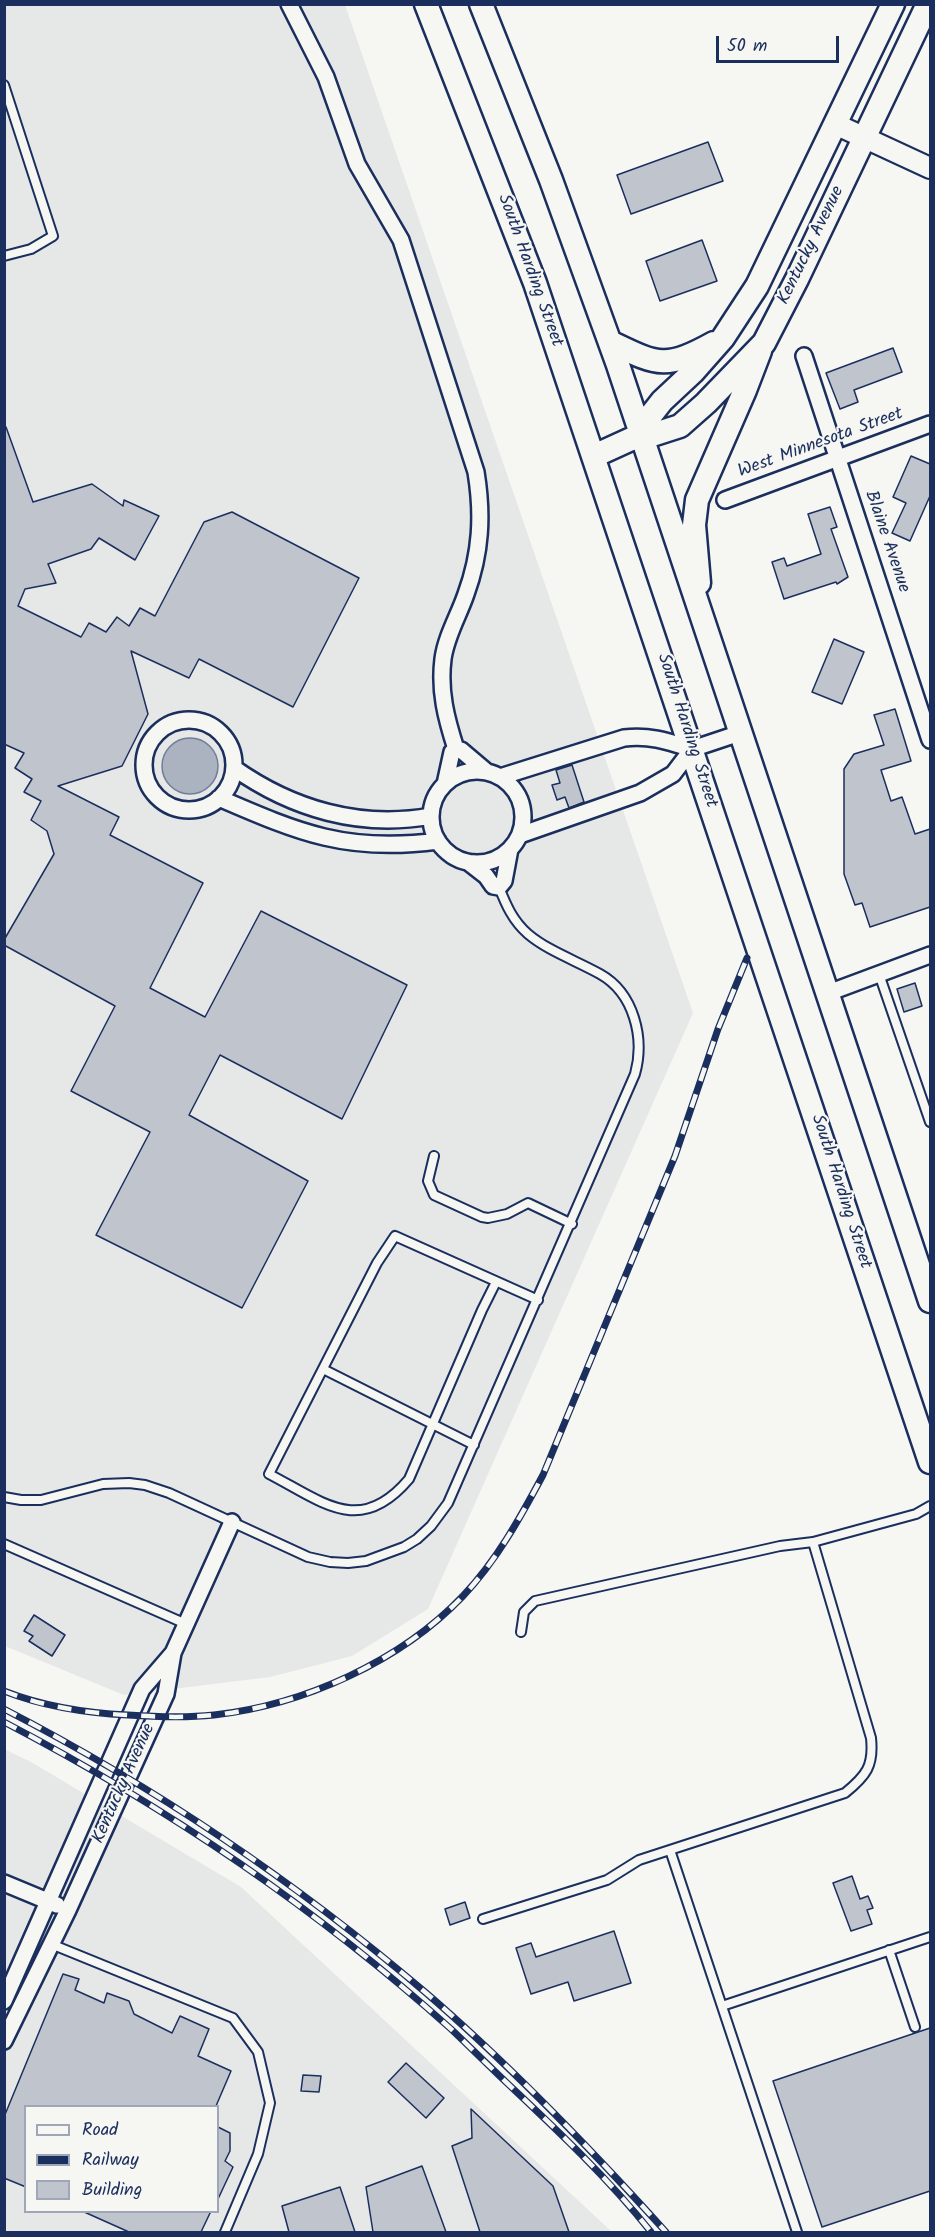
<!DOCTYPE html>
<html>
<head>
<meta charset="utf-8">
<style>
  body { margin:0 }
  #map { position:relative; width:935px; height:2237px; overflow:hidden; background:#f6f6f2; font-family:Kalam,sans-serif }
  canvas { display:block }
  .frame { position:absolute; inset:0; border:6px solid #1b2f5e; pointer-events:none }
  .legend { position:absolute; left:24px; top:2105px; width:195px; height:108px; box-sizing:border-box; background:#f6f6f2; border:2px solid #9ea6b7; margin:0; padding:8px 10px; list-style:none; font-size:18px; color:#1b2f5e }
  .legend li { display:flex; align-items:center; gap:12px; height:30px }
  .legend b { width:30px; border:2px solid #9ea6b7 }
  .scale { position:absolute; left:716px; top:36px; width:123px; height:27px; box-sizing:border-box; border:3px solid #1b2f5e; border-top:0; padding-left:8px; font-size:18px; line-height:21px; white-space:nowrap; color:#1b2f5e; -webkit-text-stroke:4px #f6f6f2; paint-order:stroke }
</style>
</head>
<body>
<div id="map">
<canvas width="935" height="2237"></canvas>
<div class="frame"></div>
<ul class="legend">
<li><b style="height:8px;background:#f6f6f2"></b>Road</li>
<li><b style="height:8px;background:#1b2f5e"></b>Railway</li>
<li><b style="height:16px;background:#c0c4cd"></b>Building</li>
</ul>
<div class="scale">50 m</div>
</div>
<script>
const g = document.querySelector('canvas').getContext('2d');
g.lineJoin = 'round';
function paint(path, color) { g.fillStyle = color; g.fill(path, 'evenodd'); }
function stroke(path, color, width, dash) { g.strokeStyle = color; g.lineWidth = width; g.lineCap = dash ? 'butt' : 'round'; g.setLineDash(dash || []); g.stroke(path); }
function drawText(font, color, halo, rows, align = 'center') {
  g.font = font + ' Kalam,sans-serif'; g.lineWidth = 4.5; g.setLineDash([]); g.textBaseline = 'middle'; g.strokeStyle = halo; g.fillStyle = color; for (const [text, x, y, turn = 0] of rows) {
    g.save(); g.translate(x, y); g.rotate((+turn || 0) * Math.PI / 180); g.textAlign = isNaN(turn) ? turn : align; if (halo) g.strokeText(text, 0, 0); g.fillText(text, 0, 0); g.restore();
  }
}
paint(new Path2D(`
  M4 5H345L693 1013 428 1609 352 1656 270 1677 124 1695 5 1646Z
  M4 1749 31 1762 241 1887 612 2232H5ZM26 2106H218V2212H26Z`), '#e6e7e7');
const water = new Path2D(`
  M162 766a28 28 0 1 1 56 0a28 28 0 1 1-56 0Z`);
paint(water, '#abb2c0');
stroke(water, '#717e99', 1.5);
const building = new Path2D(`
  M708 142 723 181 631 214 617 175Z
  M702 240 717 281 660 301 646 261Z
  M893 348 902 372 854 390 858 402 840 409 826 373Z
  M6 427 33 502 92 484 123 506 124 500 159 516 135 560 99 538 91 549 48 564 56 583 25 589 18 606 81 637 89 623 106 632 117 617 129 626 140 608 155 616 204 522 232 512 359 578 293 707 199 659 189 678 131 651 148 714 122 766 58 786 119 817 110 835 203 883 150 988 205 1017 261 911 407 985 342 1119 220 1055 189 1115 308 1181 242 1308 96 1235 150 1132 71 1091 115 1006 4 945V940L54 854 47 831 31 820 41 801 24 792 32 779 15 768 24 753 4 744V428Z
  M911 456 930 464V496L910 541 892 533 906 503 893 497Z
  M830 507 837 527 831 529 848 577 837 584 836 582 784 599 772 562 784 558 787 566 821 554 808 514Z
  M834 639 864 652 842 704 812 692Z
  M895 709 911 761 881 770 891 801 902 797 915 834 930 829V907L870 927 862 903 855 905 844 874V769L854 754 884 745 874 715Z
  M572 765 584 802 569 808 565 797 557 800 552 785 560 783 556 770Z
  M915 983 922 1006 904 1012 897 989Z
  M34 1615 65 1635 52 1656 29 1641 33 1636 24 1631Z
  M852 1876 860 1899 868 1896 873 1908 867 1910 872 1924 851 1931 833 1883Z
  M465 1902 470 1918 450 1925 445 1909Z
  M614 1931 631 1983 574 2001 568 1982 531 1994 516 1948 531 1943 536 1957Z
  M63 1974 79 1979 75 1990 104 2003 107 1993 129 2001 134 2014 172 2033 180 2016 209 2029 198 2056 231 2071 216 2106H26V2187L4 2178V2117Z
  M930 2028V2191L822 2227 773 2081Z
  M406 2063 444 2098 426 2118 388 2082Z
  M303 2075 321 2076 319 2092 301 2091Z
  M471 2109 553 2186 569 2232H480L452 2146 472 2138Z
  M218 2127 230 2133V2151L225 2161 233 2167 218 2199Z
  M422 2166 446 2232H373L366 2187Z
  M340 2187 355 2232H289L282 2206Z
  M82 2211H211L201 2232H129Z`);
paint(building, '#c0c4cd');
stroke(building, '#1b2f5e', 1.5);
const lane = new Path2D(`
  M4 85 53 236 31 249 4 256
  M879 974 930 1122
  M434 1156 428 1181 434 1195 482 1217 488 1218 507 1214 528 1203 572 1224
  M496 1282 482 1310 409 1479C360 1537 323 1502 269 1474L377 1263 395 1236 538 1300
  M323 1369 474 1445
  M4 1497 21 1500H41L103 1484 129 1483 145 1485 169 1493 308 1557 330 1562 348 1563 366 1561 404 1547 417 1539 431 1526 448 1503 635 1074C645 1038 634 993 600 974 577 961 548 951 528 934 513 921 506 905 499 887
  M4 1544 186 1624
  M521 1632 524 1612 535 1601 780 1546 813 1542
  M670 1850 797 2232
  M483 1919 607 1880 639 1860 845 1793C866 1776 874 1766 871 1738L813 1542 916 1514 930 1506
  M51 1944 233 2018 258 2052 270 2103 258 2154 225 2232
  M889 1950 915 2027
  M722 2006 930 1937`);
const street = new Path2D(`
  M289 4 326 77 357 164 401 240 476 472C483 515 481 553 466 594 459 615 446 636 443 659 439 691 446 718 456 749L452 752 445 784
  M804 356 930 740
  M725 500 930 424
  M144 765a45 45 0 1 1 90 0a45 45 0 1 1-90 0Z
  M456 749 461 750 487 772
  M234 768C292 809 360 829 431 816
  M431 817a46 46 0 1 1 92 0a46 46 0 1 1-92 0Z
  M500 777 624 738C650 735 667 741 692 749
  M219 798C300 833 347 853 438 841
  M520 835 640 793 673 774 692 749 740 733
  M468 862 486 876 493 886 499 887 504 881 510 849
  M828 993 930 955
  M4 1883 57 1905
  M4 2001 142 1689 173 1653
  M4 2041 68 1910 166 1694 173 1653 232 1522`);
const secondary = new Path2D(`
  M835 124 930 168`);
const primary = new Path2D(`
  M426 4 535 283 930 1462
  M481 4 551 180 618 365 930 1301
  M610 342C658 365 665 370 714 343
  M640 435 651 415 662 401 693 372 723 338 757 286 893 4
  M594 456 640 435H652L680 426 706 403 764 343 797 279 928 4
  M699 583 694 525 697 500 745 390 760 351`);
stroke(lane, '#1b2f5e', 12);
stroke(street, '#1b2f5e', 20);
stroke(secondary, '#1b2f5e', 24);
stroke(primary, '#1b2f5e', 27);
stroke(lane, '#f6f6f2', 8);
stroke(street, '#f6f6f2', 15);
stroke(secondary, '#f6f6f2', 20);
stroke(primary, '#f6f6f2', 22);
const rail = new Path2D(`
  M4 1691C45 1707 85 1713 128 1715 157 1717 186 1718 214 1715 304 1705 401 1661 463 1596 497 1560 520 1518 543 1475L675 1156 718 1029 747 958
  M4 1709C155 1787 296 1882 425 1992 511 2066 590 2148 666 2232
  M4 1722C165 1806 316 1908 451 2029 470 2047 488 2065 507 2083 557 2130 608 2178 651 2232`);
stroke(rail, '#1b2f5e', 7);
stroke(rail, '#f6f6f2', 4.5, [14]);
drawText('18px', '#1b2f5e', '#f6f6f2', [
  ["Kentucky Avenue",812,246,-64],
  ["South Harding Street",529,271,70],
  ["West Minnesota Street",821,444,-20],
  ["Blaine Avenue",886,542,71],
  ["South Harding Street",686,731,72],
  ["South Harding Street",840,1192,72],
  ["Kentucky Avenue",125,1784,-66]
]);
</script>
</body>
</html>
